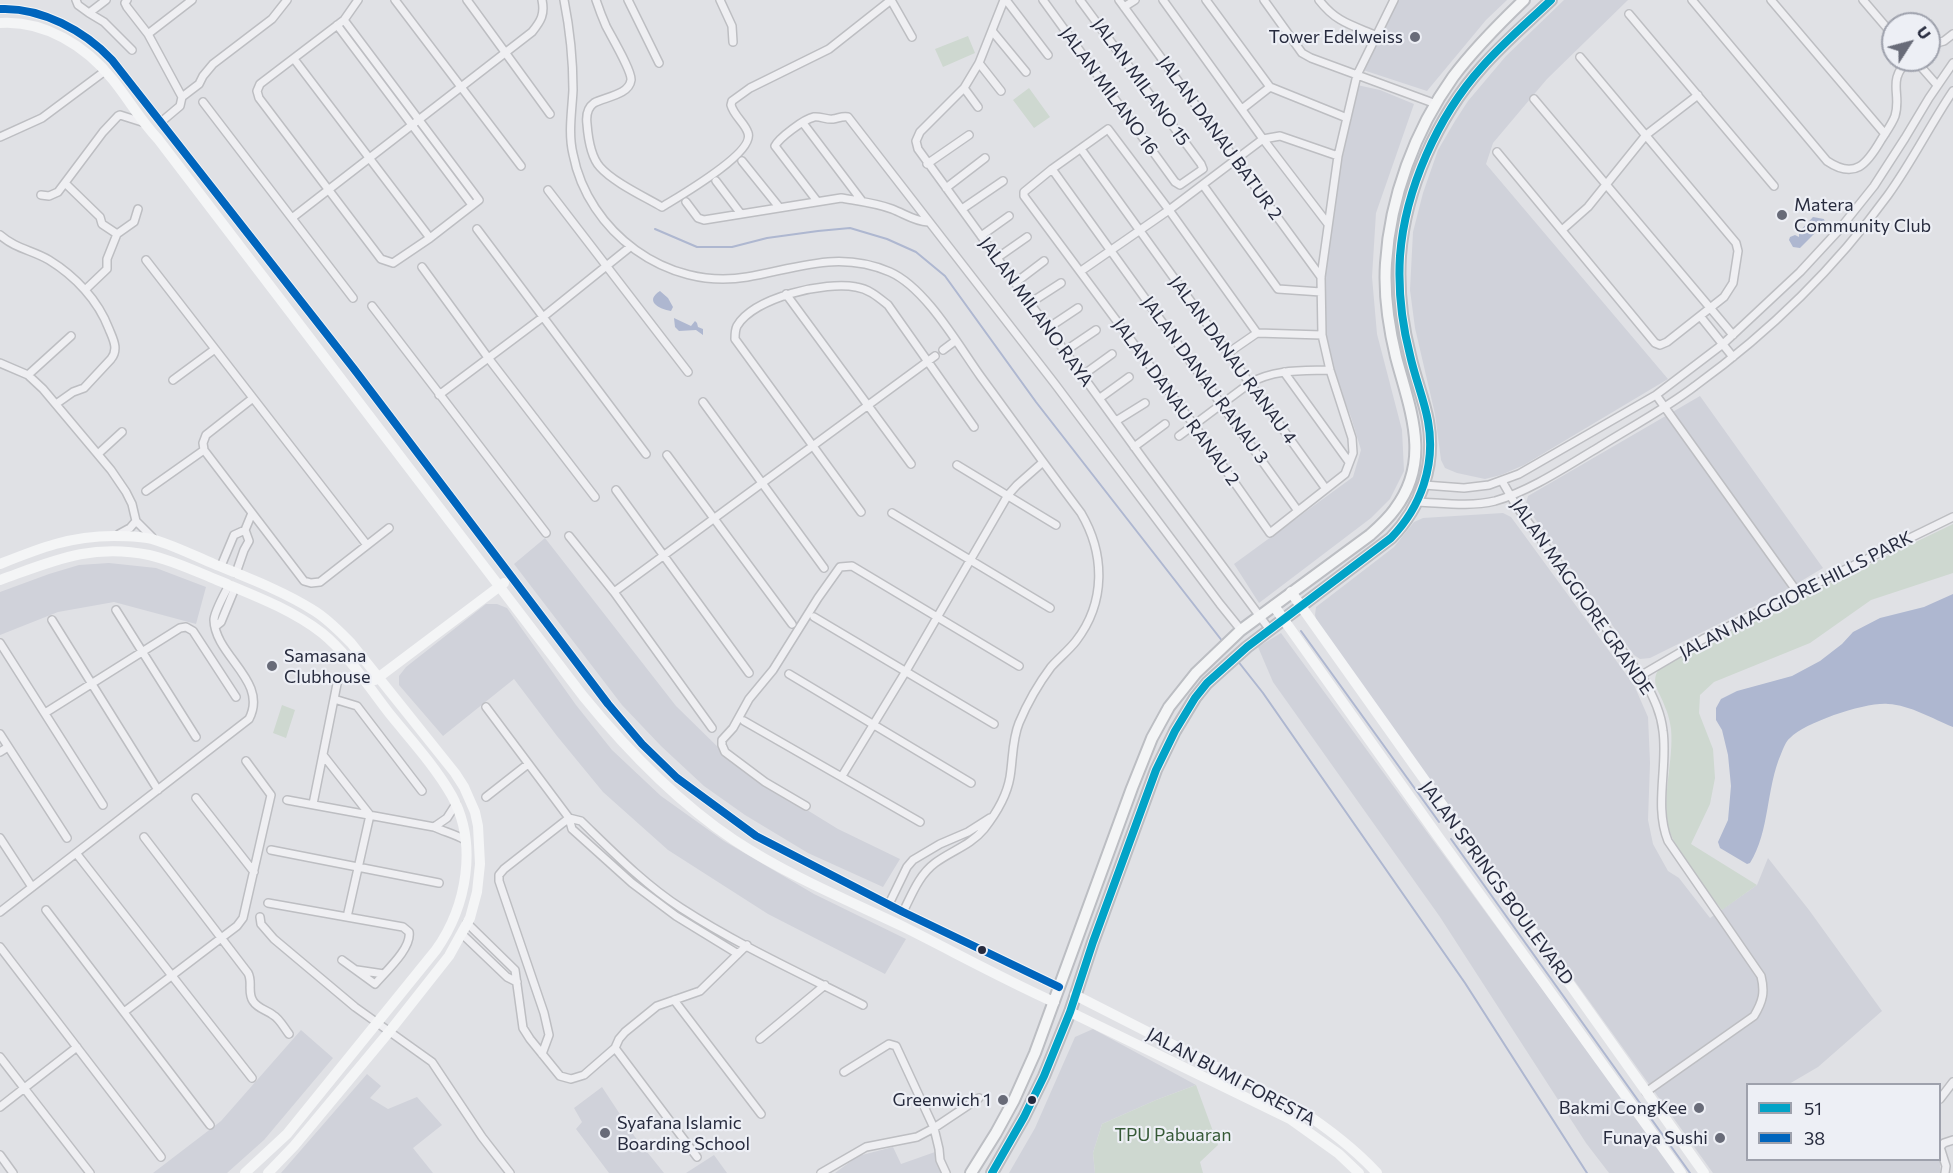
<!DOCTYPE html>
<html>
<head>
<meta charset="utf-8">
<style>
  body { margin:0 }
  #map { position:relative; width:1953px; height:1173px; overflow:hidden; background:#e0e1e5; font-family:Commissioner,sans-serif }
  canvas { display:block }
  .legend { position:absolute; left:1746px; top:1083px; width:195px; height:78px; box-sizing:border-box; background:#edeff5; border:2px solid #9ea1ac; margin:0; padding:8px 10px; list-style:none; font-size:18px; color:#272b3e }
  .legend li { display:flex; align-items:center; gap:12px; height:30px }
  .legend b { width:30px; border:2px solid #9ea1ac }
  .north { position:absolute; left:1881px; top:12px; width:60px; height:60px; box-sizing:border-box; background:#edeff5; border:2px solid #9ea1ac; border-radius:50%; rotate:54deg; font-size:16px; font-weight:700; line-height:24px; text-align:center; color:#272b3e }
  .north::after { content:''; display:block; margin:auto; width:21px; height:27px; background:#686b78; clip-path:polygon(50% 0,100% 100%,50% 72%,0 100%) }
</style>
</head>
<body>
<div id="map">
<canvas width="1953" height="1173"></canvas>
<ul class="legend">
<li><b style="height:8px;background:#02a3c7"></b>51</li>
<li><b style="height:8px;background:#0065bd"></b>38</li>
</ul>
<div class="north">U</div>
</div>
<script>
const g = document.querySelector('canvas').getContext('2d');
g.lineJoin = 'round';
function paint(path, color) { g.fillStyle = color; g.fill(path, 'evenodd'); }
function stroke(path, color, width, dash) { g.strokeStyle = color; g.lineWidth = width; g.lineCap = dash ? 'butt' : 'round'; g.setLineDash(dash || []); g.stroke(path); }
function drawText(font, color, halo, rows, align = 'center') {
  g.font = font + ' Commissioner,sans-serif'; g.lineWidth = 4.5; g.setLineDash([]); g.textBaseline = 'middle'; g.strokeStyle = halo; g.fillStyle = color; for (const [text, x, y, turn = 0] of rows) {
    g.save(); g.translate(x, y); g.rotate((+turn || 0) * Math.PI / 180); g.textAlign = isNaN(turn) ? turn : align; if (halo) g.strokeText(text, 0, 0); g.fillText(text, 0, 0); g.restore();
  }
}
paint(new Path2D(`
  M1398 0H1507L1486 20 1427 91 1363 70Z
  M1564 0H1628L1547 79 1493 143 1486 164 1668 379 1524 465 1501 475 1485 479 1457 473 1445 468 1441 460 1435 414 1415 328 1410 290 1413 232 1423 193 1438 150 1455 121 1468 101 1506 56Z
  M1357 85 1380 90 1414 104 1376 213 1372 277 1377 334 1402 430 1404 471 1390 499 1371 518 1259 603 1234 564 1353 477 1361 450 1351 417 1335 377 1323 327V279L1334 200Z
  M1700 396 1823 568 1781 593 1650 658 1640 659 1634 655 1530 512 1526 503 1528 496Z
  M1503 513 1511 517 1634 685 1648 717 1650 763 1648 820 1653 844 1668 871 1679 878 1710 918 1757 885 1768 858 1809 910 1882 1011 1818 1067 1789 1084H1748V1160H1940V1158V1173H1713L1317 623 1315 615 1316 607 1394 547 1414 522 1423 518Z
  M545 538 676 706 724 753 773 789 838 829 900 859 883 887 808 853 745 815 704 786 661 746 622 705 514 564Z
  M109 563 156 568 206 587 196 624 114 602 58 612 0 635V592L49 574 79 565Z
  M486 604H497L507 608 576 705 612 750 661 796 724 841 814 894 906 939 885 974 768 914 668 850 603 792 557 736 514 679 443 736 399 685V676L406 667Z
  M1281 633 1641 1124 1676 1173H1609L1586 1143 1440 917 1273 682 1258 647Z
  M1093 1029 1196 1085 1156 1100 1102 1124 1093 1153 1095 1173H1009L1035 1128 1075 1037Z
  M301 1030 333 1058 264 1140 227 1173H153L221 1121Z
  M367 1074 381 1086 370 1098 388 1109 417 1097 442 1125 413 1148 433 1173H281Z
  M602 1087 635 1137 664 1173H609L576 1129 582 1122 574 1108Z
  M893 1147 901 1164 935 1152 942 1173H835L858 1156Z
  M714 1155 727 1173H686Z`), '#d0d2da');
paint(new Path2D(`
  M968 36 975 53 943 67 935 49Z
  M1029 88 1050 117 1034 128 1013 100Z
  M1953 524V573L1871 600 1810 643 1714 682 1700 695 1699 713 1713 749 1715 778 1710 804 1691 844 1757 885 1722 910C1707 890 1675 851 1669 829 1661 797 1674 761 1671 729 1670 722 1668 713 1665 707 1661 693 1649 683 1659 669L1715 639Z
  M282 705 295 710 286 738 273 733Z
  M1196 1085 1218 1145 1200 1162 1203 1173H1095L1093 1153 1102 1124 1156 1100Z`), '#ced8d0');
paint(new Path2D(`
  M1813 217 1824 219 1825 223 1800 248 1793 247 1789 240 1790 237 1795 235 1799 237V232Z
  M660 291 668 298 673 307 671 311C659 309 644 301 660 291Z
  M674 318 691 326 695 321 697 323 698 327 703 329V335L696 330 679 331 675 327Z
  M1953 594V727C1933 719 1910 705 1888 704 1866 702 1806 722 1790 738 1786 741 1783 749 1781 754 1766 788 1770 831 1750 863L1747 864 1720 848 1718 842 1728 820 1731 786 1728 755 1722 730 1716 720V708L1721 699 1737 691 1792 676 1820 661 1842 644 1853 632 1880 618 1924 607Z`), '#aeb7d0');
stroke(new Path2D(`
  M655 229 697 247H732L767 238 818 231 850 228 887 239 916 252 945 276 1036 402 1223 642
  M1301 631 1439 822
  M1237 660 1263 693 1465 983 1587 1173
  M1451 839 1690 1173`), '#aeb7d0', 2);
const street = new Path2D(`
  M76 0 78 5 89 13 106 0
  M127 0 125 3 127 7 148 34 182 97 180 106 161 122
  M395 0 521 166
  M467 0 550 114
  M564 0C570 30 573 60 573 90 572 111 568 133 573 154 588 232 667 291 747 277 798 268 839 250 890 272 926 288 958 345 981 377 1014 422 1047 468 1081 513 1105 554 1106 602 1076 641 1069 650 1059 658 1051 667 1039 683 1027 704 1019 723 1012 740 1013 759 1010 777 1007 795 995 815 984 829 971 845 951 851 935 863 919 875 912 894 903 912
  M596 0C599 9 602 17 606 26 611 36 632 71 631 80 629 95 605 97 594 103 587 108 586 116 587 124 588 137 591 157 600 167 613 182 645 197 662 207 678 197 755 153 748 133 745 123 734 116 731 105L732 101 750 88 829 49 891 0 912 37
  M628 0 659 63
  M720 0 732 26 733 42
  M1004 0 979 63 964 88 920 132 916 141 918 149 1146 463 1270 630
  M1006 0 1048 55
  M1043 0 1175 182 1180 185 1203 169 1201 164 1080 0
  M1119 0 1321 277
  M1163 0 1263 139 1328 224
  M1206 0 1270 87 1347 118
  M1264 0 1302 53 1311 58 1436 104
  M1319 0C1336 22 1351 25 1375 35
  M1692 0 1827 161C1855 180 1867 164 1881 140 1886 132 1892 124 1895 116 1902 94 1886 80 1909 60
  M1771 0 1885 134
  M1863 0 1893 35
  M1124 7 1135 0
  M89 13 104 22 132 50
  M1629 14 1774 186
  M344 20 479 200 430 238 393 263 381 259 259 98 257 91 260 84 344 20 358 0
  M337 25 472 205
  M993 32 1026 72
  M148 34 192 0
  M1929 45 1944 41 1953 34
  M294 59 430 238
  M1915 60 1937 85
  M979 63 1001 91
  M964 88 978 107
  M182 97 199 84 203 76 213 64 272 19 287 0
  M1534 99 1733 335
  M203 102 353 298
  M1242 109 1270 87
  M803 123 862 201
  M0 137 42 118 105 71
  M1081 149 1326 489
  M1497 152 1655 343 1660 345 1667 342 1724 297 1733 283 1738 251 1736 243 1580 57
  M742 161 779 207
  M927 164 969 135
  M1052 169 1298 511
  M716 181 741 214
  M65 183 100 217 102 224 117 234 134 222 138 209
  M1203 185 1278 289 1321 292
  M946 188 985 158
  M548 190 688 372
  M41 195 49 196 58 192 103 132 118 116 120 115 142 122
  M817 201 775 146C779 138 804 119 814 117 820 116 827 120 833 119 839 118 842 116 848 117L1055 384 1220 604 1241 630
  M686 202 698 218 704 220 841 198C858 201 876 203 892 209 905 214 914 221 928 222
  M962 209 1003 181
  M292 218 532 32C541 21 545 14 542 0
  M477 229 646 454
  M1562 230 1588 207 1646 135 1698 95
  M0 235C16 249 32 250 49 260 75 276 98 300 109 329 113 339 119 349 111 359L84 388 73 392 56 404
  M981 236 1009 216
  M997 258 1027 237
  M146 260 367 545
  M422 267 489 359 595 497
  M1081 271 1169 210 1263 139 1280 136 1338 156
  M1015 283 1044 261
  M85 290 107 269V259L117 234
  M786 294 911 464
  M1030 303 1061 283
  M372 306 546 533
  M1700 316 1733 357
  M1048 328 1078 308
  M1322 335 1257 333 1169 210 1108 129 1052 169 1024 192V196L1194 425 1270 533 1345 474 1353 453 1352 438 1330 370 1322 335 1321 277 1338 156 1357 75 1394 0
  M943 350 955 341
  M1065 351 1096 330
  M1228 353 1257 333
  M0 363 28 375 43 389 111 470 126 492 132 504 136 521 152 537
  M1284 372 1349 462
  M28 375 71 336
  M1083 375 1112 354
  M173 380 215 349
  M439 395 543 317 630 247
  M1656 395 1798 593
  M253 398 206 435 203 443 204 450 304 581 311 583 320 582 389 528
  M1100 398 1129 377
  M703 402 824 568
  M1116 421 1145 403
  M1179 436 1250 383C1275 369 1302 371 1330 370
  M1134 447 1165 424
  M98 454 122 432
  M667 455 792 624
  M957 465 1056 525
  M1502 481 1517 507 1646 683C1654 699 1661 713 1663 731 1668 767 1654 806 1668 841L1761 976C1765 992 1763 1001 1754 1016L1646 1092
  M1424 485 1464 488 1489 485 1519 474 1656 395 1723 344 1800 272 1838 231 1874 186 1905 138 1929 98 1953 63
  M616 490 749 673
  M146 491 204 450
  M1418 502C1443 503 1470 507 1495 501 1530 491 1567 466 1599 447 1631 427 1665 409 1695 386 1768 333 1835 268 1888 195 1912 162 1930 125 1953 91
  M861 512 735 339C735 334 735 330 737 326 754 297 826 281 856 287 869 289 878 297 888 305L974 427
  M892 513 1050 608
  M119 534 130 528 136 521
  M569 536 614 592 712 728
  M221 566 234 535 245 530 252 513
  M236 573 244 550 249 541 245 530
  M614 592 935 356
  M116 610 196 737
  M814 617 994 724
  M52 620 158 790
  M216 626 221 622 235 588
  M0 643 103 805
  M789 674 971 783
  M1640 676 1703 639 1953 517
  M334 699 357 706 422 791
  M486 707 569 818 572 829 632 883 676 916 738 954
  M45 713 180 628 186 627 193 631 236 697
  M744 721 920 822
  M0 734 67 838
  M0 752 8 747
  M323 755 370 815 347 917
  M842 776 906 671 1008 495 1017 485 1043 462
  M486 797 528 764
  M196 798 254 872
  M287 800 434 827C445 832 455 834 465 840
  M313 804 338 679
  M806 806 765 782 725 752 722 745V740L733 728 749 699 773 670 818 598 840 567 852 566 1019 666
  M569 818 581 821C613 852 644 884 681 908 738 945 802 974 863 1005
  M434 827 447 818 456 804
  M144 837 248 973C253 982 247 992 253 1001 258 1009 267 1010 273 1015 280 1019 284 1028 289 1034
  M0 838 32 887
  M271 850 439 883
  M76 853 252 1078
  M268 903 403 927 409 932C412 948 386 971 375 984L342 960
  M889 904 907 867 913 860 940 844 968 832 990 818
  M46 910 210 1125
  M0 912 249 719C269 681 215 656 214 620 214 612 225 593 229 585
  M260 917 261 924 274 939 355 1007 432 1062 482 1137 510 1173
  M467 923 515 970 523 1028 530 1039 560 1076 571 1079 584 1075 615 1048 619 1039 625 1032 657 1006 700 991 747 945
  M462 934 507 977 517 982
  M0 947 161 1157
  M357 970 384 974
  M674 1000 761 1114
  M124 1012 237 926 243 918 271 795 246 761
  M760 1039 825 985
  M615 1048 697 1157
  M542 1054 549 1035 544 1013 499 881V875L504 869 569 818
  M0 1057 90 1173
  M844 1072 889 1044 896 1046 934 1128 939 1149 940 1160 946 1173
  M1940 1099 1953 1082
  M0 1107 77 1047
  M1940 1147 1946 1166 1945 1173
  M1940 1147 1944 1143 1953 1140
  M0 1155 13 1173
  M821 1173 866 1147 917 1137 934 1128 979 1098`);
const primary = new Path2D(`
  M971 1173 996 1133 1014 1100 1035 1053 1132 788 1152 738 1169 707 1196 673 1241 630 1370 535C1379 527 1388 519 1395 509 1432 460 1410 410 1396 357 1389 328 1384 293 1386 263 1390 198 1415 130 1453 77 1474 49 1499 24 1524 0
  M992 1173 1024 1117 1044 1076 1070 1012 1093 942 1156 770 1175 731 1195 698 1207 683 1247 647 1391 538C1421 507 1436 465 1428 421 1424 399 1415 378 1410 355 1402 324 1398 289 1400 256 1405 189 1438 116 1482 67 1503 43 1528 22 1551 0`);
stroke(street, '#bdbec2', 10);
stroke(primary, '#bcbec3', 14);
stroke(street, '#efeff2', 7);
stroke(new Path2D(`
  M0 9C41 7 85 31 112 60L354 369 608 704 642 744 677 778 756 836 903 912 1059 987
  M0 23C44 20 86 46 113 80 129 100 141 121 158 139L583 696C627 750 676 801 734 840 787 875 847 900 904 927 954 952 1003 979 1054 1002
  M0 564C40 548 70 536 114 536 127 536 143 536 155 540 175 546 195 556 214 564 248 578 283 591 313 610 328 619 339 631 351 643L455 773 464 787 475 812 478 826 480 864 477 892 470 918 449 956 389 1032 294 1146 268 1173
  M0 580C53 561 91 543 149 555 172 560 195 571 217 580 253 595 291 609 322 633 348 654 368 686 389 713 410 739 435 766 452 796 478 844 467 906 436 950L287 1134 245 1173
  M1291 592 1704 1173
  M1274 606 1437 835 1681 1173
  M375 680 504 583
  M1075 995 1297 1108C1326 1127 1353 1147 1377 1173
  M1070 1012 1290 1119 1339 1154 1359 1173`), '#f4f5f6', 10);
stroke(primary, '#f4f5f6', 10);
stroke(new Path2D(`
  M992 1173 1024 1117 1044 1076 1070 1012 1093 942 1156 770 1175 731 1195 698 1207 683 1247 647 1391 538C1421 507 1436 465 1428 421 1424 399 1415 378 1410 355 1402 324 1398 289 1400 256 1405 189 1438 116 1482 67 1503 43 1528 22 1551 0`), '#02a3c7', 8);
stroke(new Path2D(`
  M0 9C41 7 85 31 112 60L354 369 608 704 642 744 677 778 756 836 903 912 1059 987`), '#0065bd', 8);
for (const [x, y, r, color] of [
  [1415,37,6,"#686b78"],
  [1782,215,6,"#686b78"],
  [272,666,6,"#686b78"],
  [982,950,5,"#272b3e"],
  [1003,1100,6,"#686b78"],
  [1032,1100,5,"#272b3e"],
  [1699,1108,6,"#686b78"],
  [605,1133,6,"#686b78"],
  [1720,1138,6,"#686b78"]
]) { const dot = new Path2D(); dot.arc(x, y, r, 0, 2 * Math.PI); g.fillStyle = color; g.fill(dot); stroke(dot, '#edeff5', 2); }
drawText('18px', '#272b3e', '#edeff5', [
  ["Tower Edelweiss",1403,37],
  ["Matera",1794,205,"left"],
  ["Community Club",1794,226,"left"],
  ["Samasana",284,656,"left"],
  ["Clubhouse",284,677,"left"],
  ["Greenwich 1",991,1100],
  ["Bakmi CongKee",1687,1108],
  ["Syafana Islamic",617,1123,"left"],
  ["Boarding School",617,1144,"left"],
  ["Funaya Sushi",1708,1138]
], 'right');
drawText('18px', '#272b3e', '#edeff5', [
  ["JALAN MILANO 15",1141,82,54],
  ["JALAN MILANO 16",1109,91,54],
  ["JALAN DANAU BATUR 2",1220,138,54],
  ["JALAN MILANO RAYA",1036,312,54],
  ["JALAN DANAU RANAU 4",1233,360,54],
  ["JALAN DANAU RANAU 3",1205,380,54],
  ["JALAN DANAU RANAU 2",1176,402,54],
  ["JALAN MAGGIORE HILLS PARK",1796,595,-27],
  ["JALAN MAGGIORE GRANDE",1582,597,55],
  ["JALAN SPRINGS BOULEVARD",1497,883,54],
  ["JALAN BUMI FORESTA",1231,1077,28]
]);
drawText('18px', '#355936', '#edeff5', [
  ["TPU Pabuaran",1173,1135]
]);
</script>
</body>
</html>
